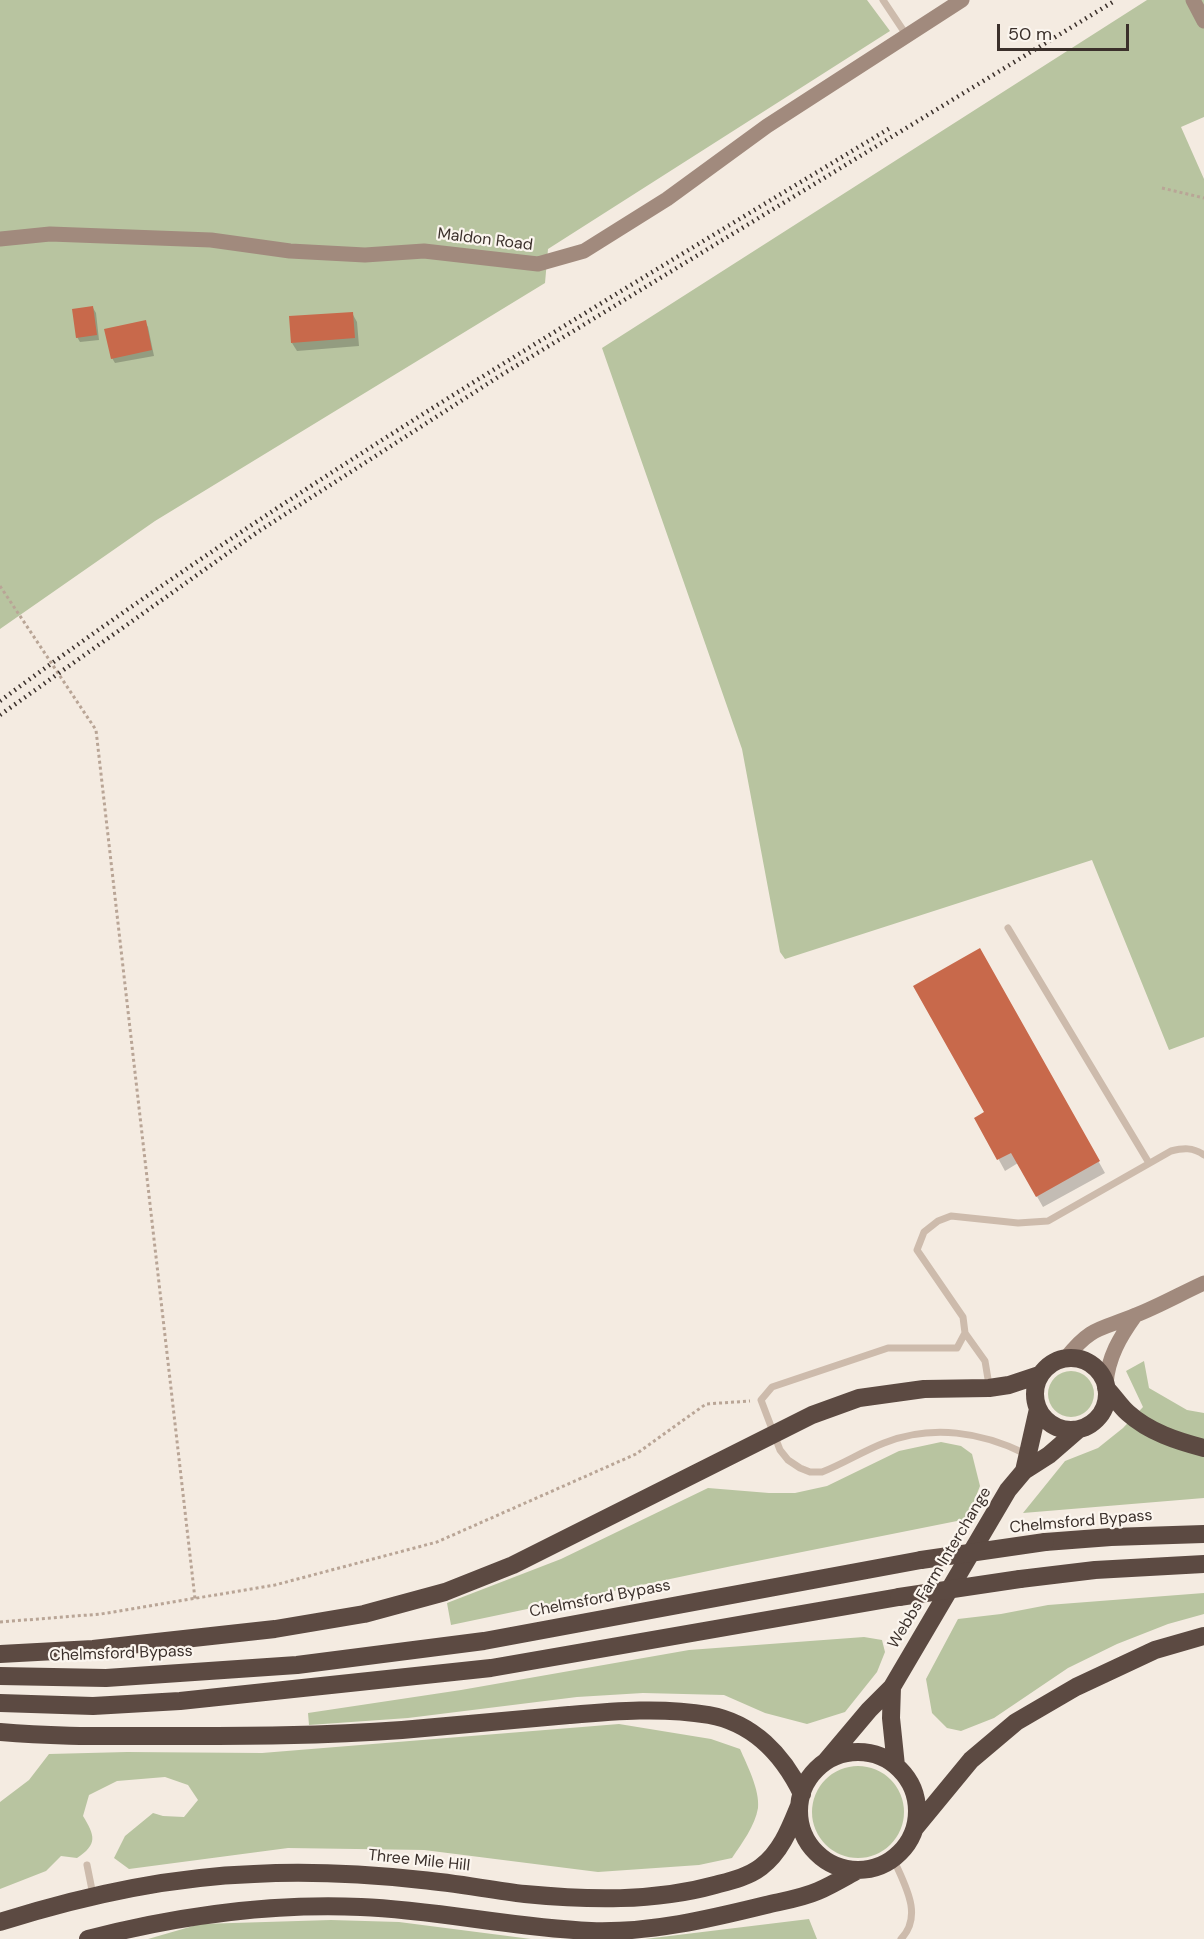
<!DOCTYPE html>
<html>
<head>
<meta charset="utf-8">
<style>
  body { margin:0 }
  #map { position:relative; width:1204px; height:1939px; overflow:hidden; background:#f4ebe1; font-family:"DM Sans",sans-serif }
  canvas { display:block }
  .scale { position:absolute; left:997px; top:24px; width:132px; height:27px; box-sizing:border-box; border:3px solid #3b302b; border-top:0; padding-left:8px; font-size:18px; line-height:21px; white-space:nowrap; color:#3b302b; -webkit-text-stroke:4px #fbf5ee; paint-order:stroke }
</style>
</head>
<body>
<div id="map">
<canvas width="1204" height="1939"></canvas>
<div class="scale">50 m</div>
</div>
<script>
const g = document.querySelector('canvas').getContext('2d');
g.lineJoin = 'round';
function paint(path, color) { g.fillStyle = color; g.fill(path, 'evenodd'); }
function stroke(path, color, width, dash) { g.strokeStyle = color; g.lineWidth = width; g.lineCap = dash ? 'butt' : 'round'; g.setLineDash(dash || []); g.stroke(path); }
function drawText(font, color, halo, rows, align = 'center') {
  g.font = font + ' "DM Sans",sans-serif'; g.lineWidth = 4.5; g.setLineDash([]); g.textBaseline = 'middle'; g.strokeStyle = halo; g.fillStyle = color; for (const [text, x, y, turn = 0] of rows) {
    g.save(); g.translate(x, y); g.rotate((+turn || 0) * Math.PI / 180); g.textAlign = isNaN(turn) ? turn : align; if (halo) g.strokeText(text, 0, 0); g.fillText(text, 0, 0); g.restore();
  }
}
paint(new Path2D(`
  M0 0H867L890 31 548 249 545 283 155 521 0 629Z
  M1147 0H1204V117L1181 127 1204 179V1037L1169 1050 1092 860 785 959 780 952 742 749 602 348Z
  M1144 1361 1149 1388 1187 1410 1204 1413V1498L1023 1513 1065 1461 1098 1448 1123 1428 1143 1407 1126 1371Z
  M1048 1394a23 23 0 1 1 46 0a23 23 0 1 1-46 0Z
  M941 1442 961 1446 972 1454 980 1486 967 1519 732 1566 451 1625 447 1603 561 1559 708 1488 769 1493H795L827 1486 899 1451Z
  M1204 1593V1614L1168 1624 1117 1644 1068 1668 994 1718 961 1731 947 1728 932 1713 926 1679 958 1619 1001 1614 1048 1605Z
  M864 1637 882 1640 885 1652 877 1672 845 1712 807 1724 765 1713 724 1695 643 1693 577 1697 408 1718 309 1725 308 1713 461 1690 689 1650Z
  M619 1724 711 1739 740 1749C747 1765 760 1790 758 1808 755 1826 742 1843 732 1858L699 1865 598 1872 424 1850 288 1848 129 1869 114 1858 125 1836 153 1813 163 1816 184 1817 198 1800 188 1785 165 1777 117 1781 89 1795 83 1816C95 1836 98 1844 77 1858L61 1856 46 1871 0 1889V1802L29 1780 49 1754 127 1752 262 1753Z
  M812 1812a46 46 0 1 1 92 0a46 46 0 1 1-92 0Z
  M809 1919 817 1939H645Z
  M331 1920 399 1922 531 1939H148L200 1924Z`), '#b8c4a0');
paint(new Path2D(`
  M93 308 96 313 99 340 80 342 77 337Z
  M352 313 357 322 359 346 297 351 292 343Z
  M145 322 148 327 154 356 115 363 112 358Z
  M980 950 1105 1173 1043 1207 1018 1163 1005 1171 976 1118 986 1113Z`), '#0003');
paint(new Path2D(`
  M93 306 97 335 76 338 72 309Z
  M353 312 355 338 291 343 289 316Z
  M146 320 152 350 111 359 104 329Z
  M980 948 1100 1161 1036 1197 1011 1153 997 1160 974 1118 984 1112 913 986Z`), '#c8694b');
stroke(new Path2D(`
  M1162 188 1204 198
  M0 586 96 730 195 1599
  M0 1622 101 1614 275 1585 437 1542 636 1454 706 1404 750 1401`), '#b9a596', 3, [3, 3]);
stroke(new Path2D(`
  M883 0 907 36
  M1008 928 1149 1163
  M965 1333 985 1361 989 1385
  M1026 1454C982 1432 932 1424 884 1443 863 1451 843 1464 822 1472H810L800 1468 788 1460 780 1450 761 1400 772 1387 888 1348H957L965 1333 963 1317 917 1250 924 1232 938 1221 951 1216 1018 1223 1048 1221 1171 1151C1183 1148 1193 1147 1204 1155
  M893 1858C904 1884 924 1915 901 1939
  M87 1865 93 1895`), '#cdbbac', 7);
stroke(new Path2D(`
  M1193 0 1204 21
  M0 239 50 234 211 240 290 251 365 255 424 251 538 264 584 251 667 199 767 126 962 0
  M1066 1358C1092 1325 1101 1330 1136 1315 1159 1306 1182 1293 1204 1283
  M1106 1384C1108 1357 1120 1337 1135 1316`), '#a18a7d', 15);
stroke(new Path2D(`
  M1035 1394a36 36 0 1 1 72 0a36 36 0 1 1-72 0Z
  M1106 1388C1114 1396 1120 1406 1128 1413 1149 1432 1177 1441 1204 1448
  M1024 1471 1038 1409
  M1045 1542 1111 1537 1204 1534
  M1020 1579 1095 1570 1204 1564
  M0 1654 93 1649 275 1629 364 1614 445 1592 513 1565 812 1415 859 1398 924 1389 989 1388 1009 1385 1039 1375
  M0 1676 106 1678 297 1665 484 1641 921 1560
  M892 1687 891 1718 896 1766
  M0 1703 93 1706 180 1701 491 1668 899 1597
  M0 1732C54 1737 108 1736 163 1736 243 1736 323 1736 402 1730 458 1725 514 1720 569 1715 616 1711 662 1707 709 1715 753 1723 783 1755 802 1794
  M799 1811a59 59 0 1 1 118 0a59 59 0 1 1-118 0Z
  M826 1761 869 1710 892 1687 1008 1490 1024 1471 1049 1455 1079 1429
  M915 1828 971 1760 1016 1722 1076 1687 1155 1650 1204 1636
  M0 1922C82 1896 168 1877 254 1874 310 1871 366 1874 422 1880 456 1883 491 1890 525 1894 587 1900 654 1902 715 1885 730 1881 748 1877 761 1867 781 1852 790 1828 799 1806
  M88 1939C177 1916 268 1903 361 1907 438 1910 514 1928 591 1931 650 1933 709 1919 766 1905 783 1901 802 1898 818 1891 832 1885 845 1877 858 1870`), '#5c4a42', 18);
stroke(new Path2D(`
  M0 701C284 491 588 311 890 128
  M0 715 259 531 498 377 1116 0`), '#3b302b', 4.5, [1.5, 4.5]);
stroke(new Path2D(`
  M921 1560 1045 1542
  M899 1597 1020 1579`), '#5c4a42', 18);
drawText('16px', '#3b302b', '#fbf5ee', [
  ["Maldon Road",485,240,7],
  ["Chelmsford Bypass",1081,1522,-5],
  ["Webbs Farm Interchange",940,1568,-59],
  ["Chelmsford Bypass",600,1599,-11],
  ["Chelmsford Bypass",121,1654,-2],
  ["Three Mile Hill",419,1861,6]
]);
</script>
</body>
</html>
